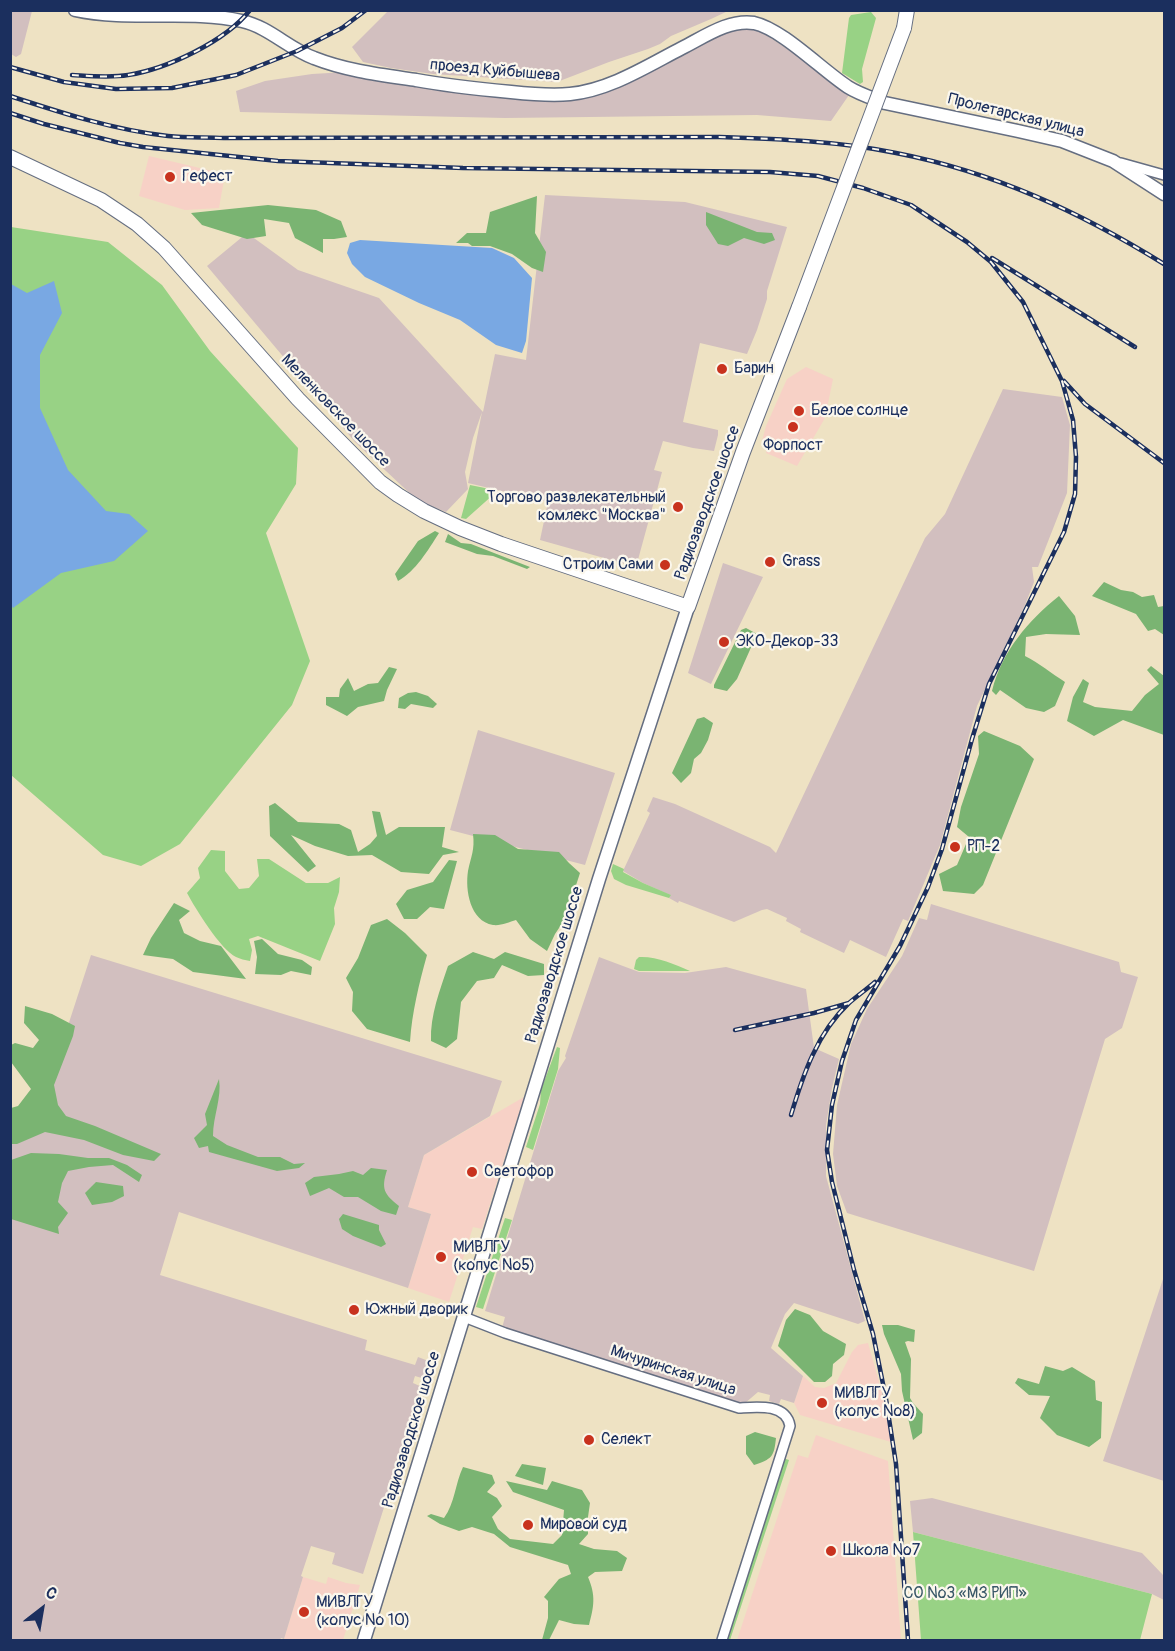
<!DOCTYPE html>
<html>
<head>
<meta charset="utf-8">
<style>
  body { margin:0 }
  #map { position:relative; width:1175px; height:1651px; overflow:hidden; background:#eee2c3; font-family:Pangolin,sans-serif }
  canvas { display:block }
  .frame { position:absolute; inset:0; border:12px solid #1b2f5e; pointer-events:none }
  .north { position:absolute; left:12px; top:1579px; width:60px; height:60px; -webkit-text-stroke:4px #fbf7ec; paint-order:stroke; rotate:31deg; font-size:16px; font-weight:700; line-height:24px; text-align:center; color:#1b2f5e }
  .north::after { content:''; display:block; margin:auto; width:21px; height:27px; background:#1b2f5e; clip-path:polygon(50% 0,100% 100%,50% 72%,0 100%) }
</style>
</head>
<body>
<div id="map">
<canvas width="1175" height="1651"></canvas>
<div class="frame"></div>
<div class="north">С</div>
</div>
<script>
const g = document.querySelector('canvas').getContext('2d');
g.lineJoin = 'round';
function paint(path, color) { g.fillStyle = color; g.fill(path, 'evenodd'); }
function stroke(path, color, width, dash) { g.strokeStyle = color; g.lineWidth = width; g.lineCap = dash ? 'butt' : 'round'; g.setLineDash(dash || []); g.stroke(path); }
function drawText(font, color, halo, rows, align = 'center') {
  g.font = font + ' Pangolin,sans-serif'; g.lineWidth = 4.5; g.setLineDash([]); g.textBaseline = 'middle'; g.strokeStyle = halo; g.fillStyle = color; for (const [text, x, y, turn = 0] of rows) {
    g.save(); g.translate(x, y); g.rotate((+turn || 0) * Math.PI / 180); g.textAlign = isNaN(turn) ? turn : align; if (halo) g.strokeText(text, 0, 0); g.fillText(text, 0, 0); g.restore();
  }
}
paint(new Path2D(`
  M149 156 225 174 219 208 185 210 139 196Z
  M806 367 833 379 825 418 797 466 766 453 768 447 762 441 766 426 787 379Z
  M524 1097 482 1229 473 1227 449 1302 408 1288 431 1214 408 1207 424 1155Z
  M868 1343 883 1396 891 1442 800 1415 794 1403 803 1376 815 1387 824 1388 836 1383 852 1352 858 1345Z
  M816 1435 888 1461 901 1640H737L798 1455 808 1458Z
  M303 1577 326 1584 328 1577 346 1583 360 1585 343 1640 284 1639Z`), '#f7d1c6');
paint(new Path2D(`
  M10 11H32L21 54 16 57 11 54Z
  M388 11 390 10 728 11 711 19 671 36 660 44 648 49 609 62 557 82 433 74 391 68 363 62 352 47Z
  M740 27 760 31 792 52 849 95 831 121 757 115 505 118 240 112 236 91 265 81 312 74 346 72 441 90 493 97 529 99 566 98 722 33Z
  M545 195 685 202 787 227 767 291V299L757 330 747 354 700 343 683 422 718 430V435L714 451 693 448 663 441 654 470 662 472 636 567 540 540 548 502 468 483 482 412 473 438 465 472 468 489 446 512 418 501 355 442 207 266 247 233 298 270 379 298 483 412 495 354 526 360Z
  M1003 389 1062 397 1070 425 1067 493 1038 567H1032L1034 582 1025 605 977 706 940 845 908 921 903 919 886 957 850 940 844 953 800 932 801 929 786 921 787 918 767 909 762 910 734 922 679 901 678 903 669 898 670 895 643 883 623 871 650 813 647 811 653 797 675 804 770 847 776 853 925 538 945 514Z
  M723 563 763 577 711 684 688 673Z
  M478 730 615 773 585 865 450 830Z
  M931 904 1119 962 1121 972 1138 977 1122 1028 1105 1039 1034 1271 847 1213 837 1186 833 1154 837 1105 851 1044 867 1009 902 956 919 918 927 920Z
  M91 955 502 1081 490 1116 424 1155 408 1207 431 1214 408 1288 179 1212 160 1275 367 1340 365 1350 415 1365 418 1357 431 1362 425 1379 415 1376 414 1379 413 1383 422 1387 363 1574 332 1564 335 1553 311 1546 301 1576 303 1577 284 1639 281 1638 280 1640H11L10 1130 32 1136Z
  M599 957 639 972 685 973 726 967 806 989 814 1048 839 1059 832 1088 826 1125V1176L865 1321 858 1324 794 1303 785 1314 771 1348 803 1376 794 1403 781 1399 779 1404 769 1401 770 1395 758 1392 744 1404 502 1328 505 1317 485 1311 558 1071 566 1058 565 1056Z
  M1164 1276V1481L1103 1461Z
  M932 1498 1142 1553 1164 1576V1600L1152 1594 913 1532 910 1501Z`), '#d2bfbf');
paint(new Path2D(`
  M871 12 876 18 862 69 863 82 860 84 842 73 849 18 851 15Z
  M11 227 108 242 162 285 210 351 298 448 296 484 266 533 310 661 292 705 180 844 141 866 103 855 11 775Z
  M470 485 495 490 494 494 466 519 461 518Z
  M211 850 225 851V871L239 889 249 888 259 876 257 859H269L306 883H328L340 877 339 892 334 908 335 924 320 961 258 936 249 939 252 950 250 961C245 960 240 959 236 957 221 950 195 908 187 893L200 878 198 868Z
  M613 864 624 869 623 872 643 883 671 895 669 898 626 885 614 879 611 871Z
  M639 957C656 956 674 964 690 971H639L634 969 636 960Z
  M557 1047 560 1048 558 1069 533 1150 526 1147 540 1104 541 1090Z
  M505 1218 512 1220 483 1309 476 1307Z
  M783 1458 789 1460 730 1640H724Z
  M913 1532 1152 1594 1140 1640H921Z`), '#98d285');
paint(new Path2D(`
  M537 196 535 233 546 252 543 272 532 268 512 254 490 246H472L468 243H456L467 233H486L490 212Z
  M268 205 316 210 341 221 347 237 334 239H323V253L295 238 289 223 264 219 266 236 247 239 202 225 191 213Z
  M706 212 757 232 772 233 775 240 764 244 744 238 728 246 718 244 706 225Z
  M435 531 439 533C428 550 416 571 398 581L395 574 418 541Z
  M448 534 461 543 471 544 530 567 527 569 493 556 477 554 445 542Z
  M1104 582 1121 590 1133 592 1142 597 1154 595 1158 607 1164 606V635L1155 629 1148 631 1136 614 1092 596Z
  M1059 596 1075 616 1080 635 1046 634 1026 637 1025 656C1039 663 1051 673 1065 682L1055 706 1044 712 1026 708 1000 690 996 695 992 691C1002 651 1028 621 1059 596Z
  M746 628 757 634 737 679 727 691 714 688V685L741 630Z
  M1151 666 1164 676V735L1123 720 1094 736 1067 721 1073 697 1083 679 1089 683 1083 702 1095 707 1132 711 1145 695 1159 684 1147 670Z
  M389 667 397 669 387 690 384 701 358 707 347 716 326 705V697H339L340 689 348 678 354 691 368 684 378 683Z
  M416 692 428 696 437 704 433 708 411 704 405 709 398 708 399 698 408 693Z
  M704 717 713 723 708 740 701 753 694 759 691 773 681 783 672 773 697 719Z
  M984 731 1020 746 1034 759 983 885 974 894 943 891 939 874 957 865 969 837 957 827 961 807 979 754 978 736Z
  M275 803 298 822 339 824 351 830 358 852 370 844 377 836 372 811 380 812 386 835 399 827H445L442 847 459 852 443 855 429 874 401 872 372 855 348 856 315 846 291 835 316 866 308 872 270 836 269 806Z
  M473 834 495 835 518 849 559 852 569 863 580 873 565 919 555 934 547 951 530 939 516 920C509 922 501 926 493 925 470 921 465 890 468 871 471 856 475 850 473 834Z
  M449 860 457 861 444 909 430 907 417 919H404L396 904 407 890 433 882Z
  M174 903 190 911 179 920 184 933 200 941 221 946 246 979 193 972 173 959 143 955 151 938Z
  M387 919 405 933 427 955C419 984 412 1012 410 1042L367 1029 352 1011 353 992 346 978 358 958 371 925Z
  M262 939 278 954 302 960 312 967 311 975 291 971 281 975 255 974 257 957 254 941Z
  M473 952 494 959 505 952 544 964V975L528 976 502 965 494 978 477 981 461 1002 457 1039 446 1048 431 1041C430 1015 440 990 448 966Z
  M25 1006 52 1014 75 1026 73 1036 54 1085 58 1105 66 1116 95 1126 161 1154 154 1161 123 1155 84 1140 45 1132 17 1144H11V1108L18 1106 31 1089 11 1062V1045L15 1043 33 1048 39 1040 24 1023Z
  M219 1079C222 1098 213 1116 213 1136L227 1145 258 1157H280L294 1164 305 1163 299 1168 277 1171 209 1152 208 1146 199 1148 194 1138 207 1125 205 1114Z
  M31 1153 59 1154 88 1158H109L127 1165 142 1175 139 1182 113 1165 89 1167 68 1171 62 1183 58 1202 68 1213 58 1227 59 1234 11 1219V1160Z
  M371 1168 387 1170C381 1189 384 1194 399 1206L396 1215 381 1211 358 1197H344L329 1188 310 1196 305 1183 314 1177 339 1174 353 1171 363 1175Z
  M96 1182 123 1186 124 1196 112 1202 92 1205 85 1193Z
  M343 1214 379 1225V1230L386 1244 381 1247 353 1236 342 1229 339 1219Z
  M795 1309 810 1315 823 1331 846 1344 844 1355 833 1364 832 1376 825 1382H814L778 1346 786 1320Z
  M882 1325H898L915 1330 914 1342 908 1341 905 1342 911 1359 910 1398 913 1403 923 1414 922 1433 913 1440 902 1391 901 1374 884 1334Z
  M1045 1366 1063 1371 1072 1367 1095 1381 1096 1400 1102 1402 1101 1438 1089 1447 1057 1435 1040 1418 1050 1396 1029 1395 1015 1383 1018 1378 1039 1384Z
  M755 1432 776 1438C774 1457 772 1459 754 1465L746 1454V1436Z
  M522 1464 546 1468 543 1485 515 1476Z
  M463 1467 492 1475 495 1483 487 1492 497 1498 502 1506 492 1517 498 1529 510 1539 553 1544 562 1535 564 1510 513 1492 506 1481 547 1490 552 1481 582 1490 590 1503 588 1517V1534L579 1544 594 1549 617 1551 627 1558 622 1571 595 1572 588 1577C596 1596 594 1606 589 1625L574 1624 559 1620 549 1640H542L548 1618V1601L544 1597 559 1579 571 1574 568 1565 510 1547 494 1534 472 1527 459 1531 440 1524 427 1516 431 1514 444 1518C455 1503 455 1484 463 1467Z`), '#7ab472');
paint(new Path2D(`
  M360 240 492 248 514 258 532 278 526 341 522 353 496 345 460 320 419 303 365 277 352 264 347 253 350 243Z
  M54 281 62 313 40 355V408L68 470 106 511 129 514 148 531 114 561 61 573 13 608 10 603 11 284 27 293Z`), '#79a8e3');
const minor = new Path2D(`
  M1121 163 1164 175
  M464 1317 505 1333 739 1408C756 1407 786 1403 790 1426L722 1640`);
const tertiary = new Path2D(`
  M75 10C130 22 188 9 242 21 269 27 289 49 314 58 347 71 382 75 416 80 448 86 479 89 511 92 530 94 550 96 570 94 610 90 647 66 682 48 704 37 729 19 754 23 782 29 822 70 848 87 859 94 872 98 885 103L1018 131 1062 141 1113 161 1164 194
  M364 1640 599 879 688 607`);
const secondary = new Path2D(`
  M904 28 907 10
  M10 157 101 200 137 224 164 248 298 399 380 482 398 495 424 511 460 528 501 544 688 607 743 452 799 307`);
stroke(minor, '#656e81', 12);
stroke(tertiary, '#656e81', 15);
stroke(secondary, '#656e81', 16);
stroke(minor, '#fff', 9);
stroke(tertiary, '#fff', 12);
stroke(secondary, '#fff', 14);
const rail = new Path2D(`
  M10 67 64 82 116 89 172 88 236 75 297 51 342 28 366 10
  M72 75C90 76 110 78 128 75 167 69 226 41 250 10
  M10 96C62 113 114 130 168 136 187 138 206 137 224 138L719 137C778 139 838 141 896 153 994 172 1080 212 1164 264
  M10 113 44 124 120 143 143 147 278 161 463 168 770 172 818 176 863 188 911 205 967 242 991 262 1023 302 1062 381 1073 420 1076 457 1075 494 1064 532 989 684 972 739 942 849 928 887 900 946 856 1020 842 1061 832 1105 827 1150 832 1182 854 1270 873 1334 886 1399 896 1464 908 1640
  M992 258 1135 347
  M1064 381 1085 404 1164 463
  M735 1030 814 1013 849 1003
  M791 1115C803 1075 817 1033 849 1003 857 996 867 989 875 982`);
stroke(rail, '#1b2f5e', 4.5);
stroke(rail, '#fbf7ec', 2, [7]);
const secondaryBridge = new Path2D(`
  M799 307 904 28`);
stroke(secondaryBridge, '#656e81', 16, []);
stroke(secondaryBridge, '#fff', 14);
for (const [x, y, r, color] of [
  [170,177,6,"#c8321e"],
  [722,369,6,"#c8321e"],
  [799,411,6,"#c8321e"],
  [793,427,6,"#c8321e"],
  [678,507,6,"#c8321e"],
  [770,562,6,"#c8321e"],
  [665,565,6,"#c8321e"],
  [724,642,6,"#c8321e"],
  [955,847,6,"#c8321e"],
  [472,1172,6,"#c8321e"],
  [441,1257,6,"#c8321e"],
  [354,1310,6,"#c8321e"],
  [822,1403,6,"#c8321e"],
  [589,1440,6,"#c8321e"],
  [528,1525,6,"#c8321e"],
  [831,1551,6,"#c8321e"],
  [304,1612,6,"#c8321e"]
]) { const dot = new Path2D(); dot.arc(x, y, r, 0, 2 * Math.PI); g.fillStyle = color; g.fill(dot); stroke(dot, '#fbf7ec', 2); }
drawText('16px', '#1b2f5e', '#fbf7ec', [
  ["проезд Куйбышева",495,71,5],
  ["Пролетарская улица",1016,116,14],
  ["Меленковское шоссе",335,411,46],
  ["Радиозаводское шоссе",708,503,-70],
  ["Радиозаводское шоссе",555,965,-73],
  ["Мичуринская улица",673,1371,18],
  ["Радиозаводское шоссе",412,1430,-73]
]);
drawText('16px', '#1b2f5e', '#fbf7ec', [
  ["Гефест",182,177],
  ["Барин",734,369],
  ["Белое солнце",811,411],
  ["Форпост",793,446,"center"],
  ["Торгово развлекательный",666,498,"right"],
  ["комлекс \"Москва\"",666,516,"right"],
  ["Grass",782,562],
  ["Строим Сами",653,565,"right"],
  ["ЭКО-Декор-33",736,642],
  ["РП-2",967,847],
  ["Светофор",484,1172],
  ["МИВЛГУ",453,1248],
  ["(копус №5)",453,1266],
  ["Южный дворик",366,1310],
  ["МИВЛГУ",834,1394],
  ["(копус №8)",834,1412],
  ["Селект",601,1440],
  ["Мировой суд",540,1525],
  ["Школа №7",843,1551],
  ["МИВЛГУ",316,1603],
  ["(копус № 10)",316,1621]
], 'left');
drawText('16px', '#3a5868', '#fbf7ec', [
  ["СО №3 «МЗ РИП»",965,1594]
]);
</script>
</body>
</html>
